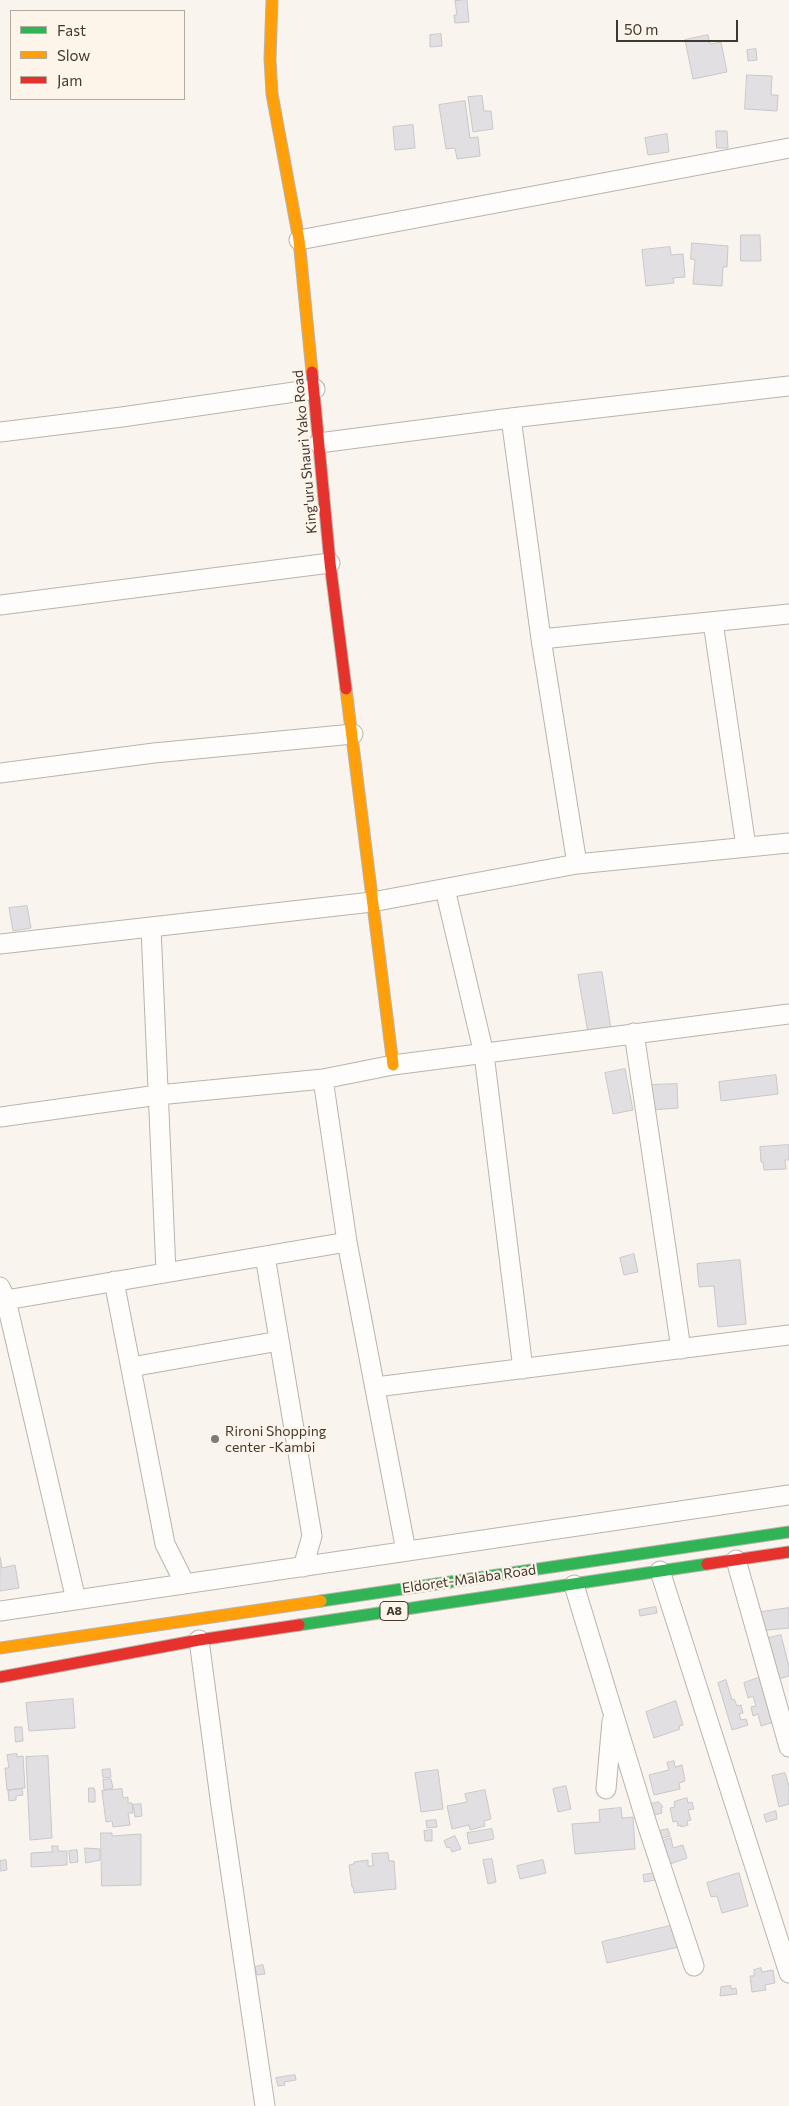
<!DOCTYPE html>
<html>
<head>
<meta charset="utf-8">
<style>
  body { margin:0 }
  #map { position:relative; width:789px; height:2106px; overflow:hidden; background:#f9f4ee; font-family:Commissioner,sans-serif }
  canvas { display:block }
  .legend { position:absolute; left:10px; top:10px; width:175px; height:90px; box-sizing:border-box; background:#fdf4ea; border:1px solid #b2a99f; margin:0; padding:6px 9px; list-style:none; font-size:15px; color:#41392f }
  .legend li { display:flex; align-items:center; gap:10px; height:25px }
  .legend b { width:25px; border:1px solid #b2a99f }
  .scale { position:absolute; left:616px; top:20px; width:122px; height:22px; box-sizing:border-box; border:2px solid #41392f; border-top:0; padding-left:6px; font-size:15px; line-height:18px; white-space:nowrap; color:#41392f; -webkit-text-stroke:4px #fdf4ea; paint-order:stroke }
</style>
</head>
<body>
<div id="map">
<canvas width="789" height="2106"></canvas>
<ul class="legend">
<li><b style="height:6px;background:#30b455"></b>Fast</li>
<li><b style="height:6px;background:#ff9f0a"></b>Slow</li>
<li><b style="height:6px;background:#e5322d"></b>Jam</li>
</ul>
<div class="scale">50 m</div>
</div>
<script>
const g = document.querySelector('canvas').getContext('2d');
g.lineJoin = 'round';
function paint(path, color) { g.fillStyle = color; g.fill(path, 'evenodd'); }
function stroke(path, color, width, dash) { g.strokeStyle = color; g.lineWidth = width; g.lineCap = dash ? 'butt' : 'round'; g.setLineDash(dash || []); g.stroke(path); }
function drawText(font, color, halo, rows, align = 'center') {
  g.font = font + ' Commissioner,sans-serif'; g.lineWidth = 4.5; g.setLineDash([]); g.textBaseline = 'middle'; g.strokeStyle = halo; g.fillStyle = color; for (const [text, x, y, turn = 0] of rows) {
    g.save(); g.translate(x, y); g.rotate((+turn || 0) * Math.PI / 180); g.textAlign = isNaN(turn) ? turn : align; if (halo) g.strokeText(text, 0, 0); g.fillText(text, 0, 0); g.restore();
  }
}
const building = new Path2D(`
  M467 0 469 22 455 23 454 15H457L455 1Z
  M441 34 442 46 430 47V35Z
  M708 35 710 44 721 42 727 72 693 79 685 40Z
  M756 49 757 60 748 61 747 50Z
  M747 75 772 76 771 95H778L777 111 745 109Z
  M482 96 484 111H491L493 129 473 132 468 97Z
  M465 101 470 138 478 137 480 156 457 159 455 148 446 149 439 105Z
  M413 125 415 148 395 150 393 127Z
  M716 131H727L728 148H717Z
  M667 134 669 152 648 155 645 138Z
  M741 235H760L761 261H741Z
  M692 243 728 246 727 267H723L722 286 693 284 695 260 691 259Z
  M670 247 671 255 683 254 685 277 673 278 674 283 646 286 642 250Z
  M27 906 31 928 13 931 9 908Z
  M602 972 611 1029 588 1033 578 975Z
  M625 1069 633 1110 613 1114 605 1073Z
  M776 1075 778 1094 721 1101 719 1082Z
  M677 1084 678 1108 652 1110 650 1085Z
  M789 1145V1160H785L786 1169 764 1170 763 1162H761L760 1147Z
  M634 1254 638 1272 624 1275 620 1258Z
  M740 1260 746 1324 718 1327 714 1286 699 1287 697 1264Z
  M0 1557 2 1568 15 1565 19 1588 0 1591Z
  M656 1607 657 1613 640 1616 639 1610Z
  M789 1608V1628L758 1631 761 1612Z
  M781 1635 789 1667V1676L775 1680 765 1639Z
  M761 1677 774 1722 761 1726 758 1714 753 1716 751 1707 756 1706 753 1696 748 1698 744 1683Z
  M726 1680 732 1700 734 1699 737 1706 741 1705 743 1713 739 1714 741 1720 746 1719 748 1725 732 1730 718 1683Z
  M73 1699 75 1728 29 1731 26 1703Z
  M676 1701 683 1725 679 1726 680 1729 654 1738 646 1712Z
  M15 1727H22L23 1741 16 1742Z
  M17 1754V1757L23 1756 25 1788 7 1790 5 1768H9L7 1755Z
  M48 1756 52 1838 30 1840 26 1757Z
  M674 1761 675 1767 682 1765 685 1781 679 1783 680 1789 654 1795 649 1775 669 1770 667 1763Z
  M110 1769 111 1777 103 1778 102 1770Z
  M438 1770 443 1809 421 1812 415 1773Z
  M785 1773 789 1786V1804L779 1807 772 1776Z
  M111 1779 113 1788 104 1790 103 1780Z
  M566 1786 571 1809 558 1812 553 1789Z
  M89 1788H94L95 1791V1802H89Z
  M22 1789 23 1795 16 1796V1800L9 1801 8 1791Z
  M122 1789 123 1798 128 1797V1803H132L133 1813H128L130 1825 113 1827 112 1821 106 1822 102 1791Z
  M485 1790 491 1819 484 1821 485 1826 470 1830 469 1825 452 1829 447 1806 467 1802 465 1794Z
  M687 1798 688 1803 692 1802 694 1809 688 1810 691 1820 687 1821 688 1825 681 1827V1825L678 1826 677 1821 673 1822 670 1808 675 1807 674 1802Z
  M659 1802 663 1807 661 1808 662 1813 654 1815 651 1804Z
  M141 1804 142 1816 135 1817 133 1805Z
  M621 1808 622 1818 633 1817 635 1849 575 1854 572 1824 600 1822 599 1810Z
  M776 1811 777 1819 766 1822 764 1815Z
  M436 1820 437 1827 427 1828 426 1821Z
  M492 1829 494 1839 469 1844 467 1833Z
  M668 1829 670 1836 661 1839 659 1831Z
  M432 1830V1841H425L424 1831Z
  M101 1833H112V1836L141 1834V1885L102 1886Z
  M455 1836 461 1849 452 1852 450 1847 447 1848 444 1841Z
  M671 1838 673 1848 683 1845 687 1858 670 1864 663 1841Z
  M52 1846H58V1851H67V1865L31 1867V1853L52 1852Z
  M85 1848 100 1849V1860L86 1863Z
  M77 1850 78 1862 70 1863 69 1851Z
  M388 1853 389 1861H394L396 1889 354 1893 353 1887H352L349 1865 354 1864V1862L368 1860V1866H373L372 1854Z
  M492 1859 496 1882 488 1884 483 1860Z
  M6 1860 7 1870 0 1871V1861Z
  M543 1860 546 1873 520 1879 517 1866Z
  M655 1873 656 1880 644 1882 643 1875Z
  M739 1873 748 1906 722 1913 717 1896 711 1897 707 1883Z
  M674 1925 679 1947 607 1963 602 1942Z
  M263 1965 265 1974 257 1975 255 1967Z
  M761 1968 762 1972 773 1970 775 1983 765 1985 766 1990 752 1992 750 1976H754V1970Z
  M731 1986V1989L736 1988 737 1994 720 1996 721 1987Z
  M295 2075 296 2080 284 2082 285 2085 278 2086 276 2078Z`);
paint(building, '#e1dfe1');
stroke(building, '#c9c7ca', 1);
const street = new Path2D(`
  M299 240 789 148
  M511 418 541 639 577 864
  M0 432 122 417 315 389
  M319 443 511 418 789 386
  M0 605 330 563
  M713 622 746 847
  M541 639 789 614
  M0 773 154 753 353 734
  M445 889 484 1054 523 1369
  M151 928 166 1272
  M0 944 372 902 577 864 789 843
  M634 1033 681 1349
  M323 1079 347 1242 406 1551
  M0 1117 158 1095 323 1079 393 1065 789 1014
  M265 1256 312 1536 303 1567
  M114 1281 165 1544 185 1584
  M0 1287 6 1300 76 1600
  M6 1300 347 1242
  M131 1367 279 1341
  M376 1387 789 1335
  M736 1560 789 1747
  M660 1571 789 1973
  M574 1585 647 1824 694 1966
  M0 1611 789 1495
  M199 1640 221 1806 265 2106
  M606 1789 612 1721`);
const fast = new Path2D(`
  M321 1601 789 1532
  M299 1625 707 1564`);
const slow = new Path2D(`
  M272 0 270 59 272 94 299 240 312 372
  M346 689 393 1065
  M0 1648 321 1601`);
const jam = new Path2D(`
  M312 372 330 563 346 689
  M707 1564 789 1552
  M0 1677 199 1640 299 1625`);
stroke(street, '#b9b4ac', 21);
stroke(fast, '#b9b4ac', 13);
stroke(slow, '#b9b4ac', 13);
stroke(jam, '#b9b4ac', 13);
stroke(street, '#fefdfc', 19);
stroke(fast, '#30b455', 11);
stroke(slow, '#ff9f0a', 11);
stroke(jam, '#e5322d', 11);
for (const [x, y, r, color] of [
  [215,1439,5,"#817a72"]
]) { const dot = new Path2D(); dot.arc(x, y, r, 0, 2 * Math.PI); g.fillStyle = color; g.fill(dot); stroke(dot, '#fdf4ea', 2); }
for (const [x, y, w] of [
  [394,1611,28]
]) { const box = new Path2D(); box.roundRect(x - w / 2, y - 9.5, w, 19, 4); g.fillStyle = '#fdf4ea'; g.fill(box); stroke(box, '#41392f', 1); }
drawText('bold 12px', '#41392f', null, [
  ["A8",394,1611]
]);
drawText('14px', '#41392f', '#fdf4ea', [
  ["King'uru Shauri Yako Road",305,452,-95],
  ["Eldoret-Malaba Road",469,1579,-8]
]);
drawText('14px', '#41392f', '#fdf4ea', [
  ["Rironi Shopping",225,1431],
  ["center -Kambi",225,1447]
], 'left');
</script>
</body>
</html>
